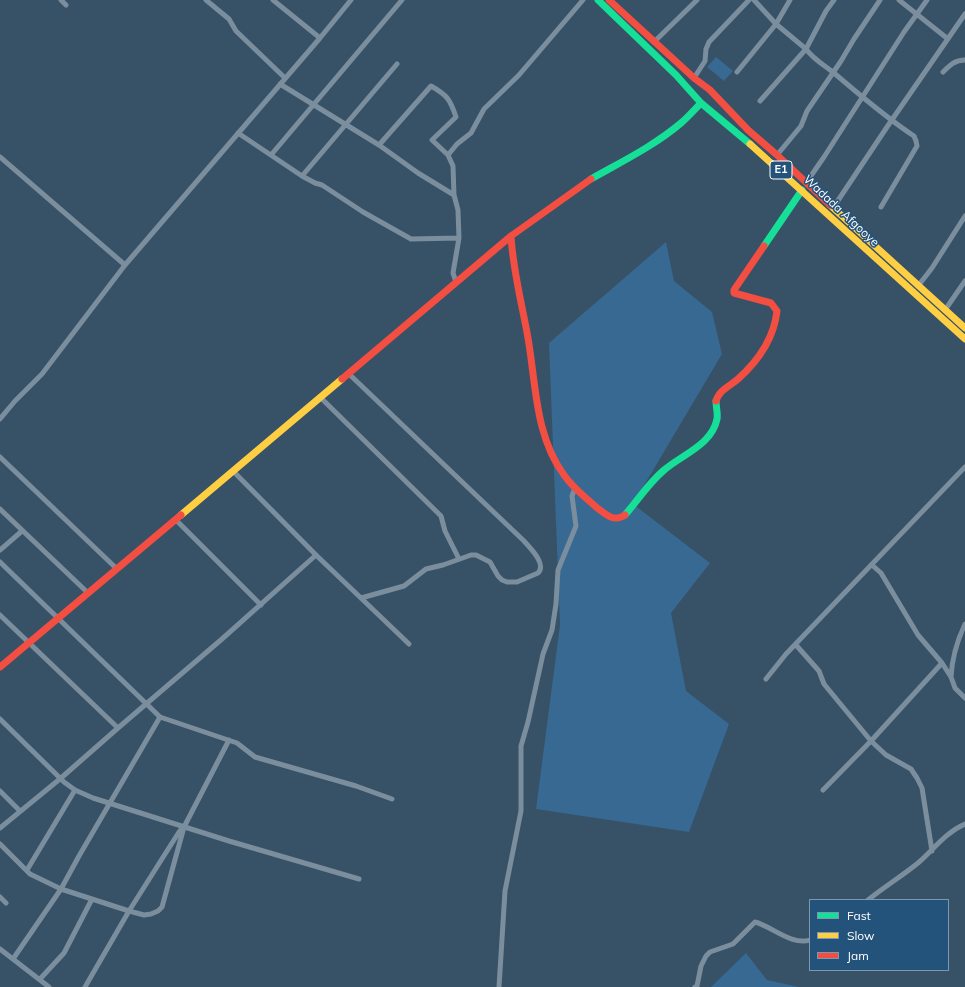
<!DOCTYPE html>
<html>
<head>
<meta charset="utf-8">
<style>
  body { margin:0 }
  #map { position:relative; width:965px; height:987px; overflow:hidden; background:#375167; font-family:Mulish,sans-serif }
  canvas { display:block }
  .legend { position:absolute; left:809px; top:899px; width:140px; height:72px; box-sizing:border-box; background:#23537b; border:1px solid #7b98b0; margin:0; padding:5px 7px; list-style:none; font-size:12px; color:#fff }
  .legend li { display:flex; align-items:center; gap:8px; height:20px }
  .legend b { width:20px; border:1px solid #7b98b0 }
</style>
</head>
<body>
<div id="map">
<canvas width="965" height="987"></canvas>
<ul class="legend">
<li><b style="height:5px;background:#16e098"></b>Fast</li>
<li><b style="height:5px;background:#ffcf43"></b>Slow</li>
<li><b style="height:5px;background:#f24e42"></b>Jam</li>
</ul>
</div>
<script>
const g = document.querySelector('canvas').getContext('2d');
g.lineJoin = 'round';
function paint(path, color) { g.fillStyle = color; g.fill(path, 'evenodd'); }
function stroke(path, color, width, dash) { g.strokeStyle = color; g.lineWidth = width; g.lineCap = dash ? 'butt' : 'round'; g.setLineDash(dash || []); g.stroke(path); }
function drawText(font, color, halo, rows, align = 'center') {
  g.font = font + ' Mulish,sans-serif'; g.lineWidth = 3; g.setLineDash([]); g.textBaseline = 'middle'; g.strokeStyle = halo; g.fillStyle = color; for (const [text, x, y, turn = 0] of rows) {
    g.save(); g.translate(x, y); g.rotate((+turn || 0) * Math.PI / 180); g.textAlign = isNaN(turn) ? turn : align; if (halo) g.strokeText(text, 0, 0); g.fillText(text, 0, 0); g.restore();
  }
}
paint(new Path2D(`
  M716 57 733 71 724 81 707 67Z
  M666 242 674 281 712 312 722 354 633 504 710 563 671 613 686 691 729 724 689 832 536 809 560 625 549 343Z
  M746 953 767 980 799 987H711Z`), '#376992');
stroke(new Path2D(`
  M61 0 66 5
  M206 0 229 19 236 31 285 78
  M273 0 320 38
  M754 0 776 24 806 49 760 101
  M834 0 826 11 806 49C813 59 824 65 834 73 860 95 885 117 914 136L916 141 917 146 881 207
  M899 0 948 39
  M654 42 697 0
  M737 72 776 24 790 0
  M943 72C950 65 955 60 965 60
  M694 78 705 61 706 49 709 42 749 0
  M280 84 379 145 418 173 454 195
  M238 133 302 176 315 183 322 185 363 212 411 239 459 238
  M379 145 431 86C447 95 450 99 456 117L432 140 448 155 453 166 454 195 458 210 459 238 453 273 456 282
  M271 155 402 0
  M448 155 457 144 471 133 484 109 519 75 583 0
  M777 155 801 126 807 111 841 61 854 39 880 0
  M0 157 125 265
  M302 176 397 64
  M806 183 824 157 904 32 927 0
  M833 208 887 127 965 14
  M918 286 932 268 965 216
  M945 310 965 281
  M348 373 524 541C530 548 547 564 538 573L517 582H507L502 580 498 576 490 562 476 555H471L443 565 426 569 404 586 361 598
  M320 397 441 516 445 531 459 559
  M0 419 15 401 42 374 125 265 320 38 351 0
  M0 457 117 569
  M233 471 316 555 409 644
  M0 509 88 593
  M175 519 261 605
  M0 550 22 531
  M0 562 160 717 237 743 255 757 356 786 392 799
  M872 565 881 573 918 635 942 663 951 677 955 688 965 698
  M0 615 118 728 61 778 0 828
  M796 645 819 671 824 684 871 741 886 755 911 769 917 778 922 788 932 851
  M951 677C952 658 957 641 965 624
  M766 679 786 654 965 467
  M0 719 64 782 75 790 93 798 229 841 359 879
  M118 728 222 639 316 555
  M823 790 871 741 942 663
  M0 791 20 811
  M0 844 30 874 61 889 129 911 144 915 151 914 158 911 162 907 184 827 229 740
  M27 870 75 790
  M0 897 6 903
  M868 900C884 887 902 876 918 863 933 850 946 832 965 824
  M0 949 49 987
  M13 959 61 889 79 856 160 717
  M40 979 64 953 92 899
  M85 987 129 911 179 832 183 827
  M499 987 505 891 521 811V746L528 722 543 654 552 630 556 604 558 570 576 526 572 496 575 488
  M695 987 697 986 701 966 706 956 710 952 733 944 755 922C771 926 792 946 810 940`), '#7b8e9e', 5);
stroke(new Path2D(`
  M598 0 676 75 701 103 750 144
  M591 179C621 162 654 146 681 123 688 117 694 110 701 103
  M764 246 802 190
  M625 515C638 500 648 484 663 471 681 455 712 445 717 419 718 413 716 407 716 401`), '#16e098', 7);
stroke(new Path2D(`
  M750 144 965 339
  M830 205 965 328
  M181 515 342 379`), '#ffcf43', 7);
stroke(new Path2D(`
  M609 0 694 78 710 90 748 130 777 155 830 205
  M511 236C513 271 522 304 528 338 536 384 535 436 564 475 573 488 585 497 596 507 605 514 614 523 625 515
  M342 379 511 236 591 179
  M716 401C719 390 730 386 738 379 758 361 774 338 777 311L771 303 734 293V290L764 246
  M0 667 181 515`), '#f24e42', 7);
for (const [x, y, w] of [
  [781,170,22]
]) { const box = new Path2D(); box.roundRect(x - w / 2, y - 9, w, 18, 3); g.fillStyle = '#23537b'; g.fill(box); stroke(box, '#fff', 1); }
drawText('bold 11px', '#fff', null, [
  ["E1",781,170]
]);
drawText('12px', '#fff', '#23537b', [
  ["Wadada Afgooye",841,211,43]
]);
</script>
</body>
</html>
